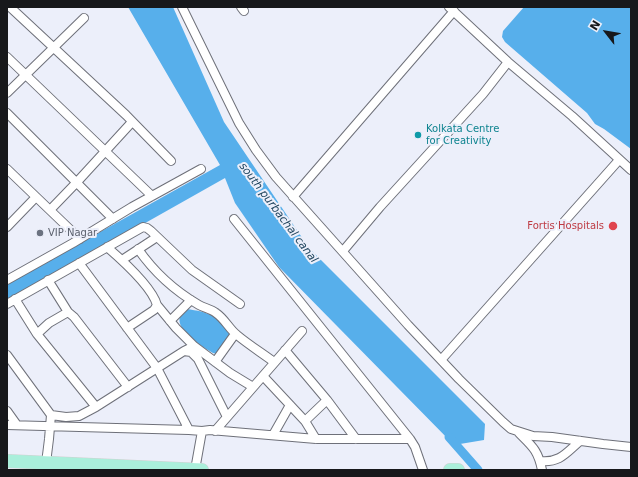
<!DOCTYPE html>
<html>
<head>
<meta charset="utf-8">
<style>
  body { margin:0 }
  #map { position:relative; width:638px; height:477px; overflow:hidden; background:#eceffa; font-family:"DejaVu Sans",sans-serif }
  canvas { display:block }
  .frame { position:absolute; inset:0; border:8px solid #17181b; pointer-events:none }
  .north { position:absolute; left:586px; top:12px; width:40px; height:40px; -webkit-text-stroke:3px #eceffa; paint-order:stroke; rotate:301deg; font-size:11px; font-weight:700; line-height:16px; text-align:center; color:#17181b }
  .north::after { content:''; display:block; margin:auto; width:14px; height:18px; background:#17181b; clip-path:polygon(50% 0,100% 100%,50% 72%,0 100%) }
</style>
</head>
<body>
<div id="map">
<canvas width="638" height="477"></canvas>
<div class="frame"></div>
<div class="north">N</div>
</div>
<script>
const g = document.querySelector('canvas').getContext('2d');
g.lineJoin = 'round';
function paint(path, color) { g.fillStyle = color; g.fill(path, 'evenodd'); }
function stroke(path, color, width, dash) { g.strokeStyle = color; g.lineWidth = width; g.lineCap = dash ? 'butt' : 'round'; g.setLineDash(dash || []); g.stroke(path); }
function drawText(font, color, halo, rows, align = 'center') {
  g.font = font + ' "DejaVu Sans",sans-serif'; g.lineWidth = 4; g.setLineDash([]); g.textBaseline = 'middle'; g.strokeStyle = halo; g.fillStyle = color; for (const [text, x, y, turn = 0] of rows) {
    g.save(); g.translate(x, y); g.rotate((+turn || 0) * Math.PI / 180); g.textAlign = isNaN(turn) ? turn : align; if (halo) g.strokeText(text, 0, 0); g.fillText(text, 0, 0); g.restore();
  }
}
paint(new Path2D(`
  M128 7H173L224 122 309 248 485 424 484 440 454 445 279 267 235 203 225 178 7 301V284L220 165Z
  M524 7H631V149L604 129 595 124 587 113 505 42 502 37 503 31Z
  M186 309C210 312 216 316 233 332L217 354 213 353C203 347 175 331 180 316 181 313 184 311 186 309Z`), '#57afeb');
stroke(new Path2D(`
  M449 437 478 470`), '#57afeb', 9);
const street = new Path2D(`
  M10 7 126 115 171 161
  M182 7 239 123 256 150 276 177 408 325 459 379 503 422 511 429 533 436 552 437 603 444 631 447
  M241 7 244 11
  M449 7 508 62 572 116 631 170
  M7 57 152 196
  M7 93 84 18
  M7 113 113 219
  M7 169 80 239
  M293 197 454 11
  M50 210 77 182 132 122
  M234 219 410 439
  M7 227 36 197
  M107 247C122 260 152 287 157 305L154 310 127 328
  M138 249C154 272 175 291 199 305 204 308 211 309 216 313 225 319 229 329 237 335 249 345 262 353 274 362
  M343 251 380 207 483 94 508 62
  M122 260 157 237
  M79 263 157 368 189 430 202 431
  M7 280 73 243 132 207 201 169
  M48 280 68 312
  M15 299 37 334
  M7 304 143 227 147 228 151 231 192 270 240 304
  M157 305 176 328 194 346
  M170 321 191 300
  M285 350 327 400 356 439
  M184 351 194 346 230 373 253 387
  M7 355 51 415 49 439 46 463
  M441 360 619 160
  M215 362 235 334
  M263 376 305 421 316 439
  M96 407 37 334 49 323 68 312 74 317 128 387
  M7 411 17 425
  M51 415 66 417 79 416 96 407 184 351 191 352 198 359 227 417
  M305 421 327 400
  M7 425 189 430
  M215 431 302 331
  M519 433C532 446 538 450 542 470
  M273 435 290 405
  M540 461C560 463 566 453 580 441
  M195 470 202 431 210 430 316 439H410L415 447 423 470`);
const primary = new Path2D(`
  M7 461 202 470
  M450 470H458`);
stroke(street, '#6e7079', 10);
stroke(primary, '#d1d1d1', 14);
stroke(street, '#fff', 8);
stroke(primary, '#aaefdb', 13);
for (const [x, y, r, color] of [
  [418,135,4,"#0f9aa8"],
  [613,226,5,"#e0444e"],
  [40,233,4,"#6b7280"]
]) { const dot = new Path2D(); dot.arc(x, y, r, 0, 2 * Math.PI); g.fillStyle = color; g.fill(dot); stroke(dot, '#eceffa', 1.5); }
drawText('10px', '#0d838f', '#eceffa', [
  ["Kolkata Centre",426,129],
  ["for Creativity",426,141]
], 'left');
drawText('10px', '#be3a42', '#eceffa', [
  ["Fortis Hospitals",604,226]
], 'right');
drawText('10px', '#5b616d', '#eceffa', [
  ["VIP Nagar",48,233]
], 'left');
drawText('italic 11px', '#21465f', '#eceffa', [
  ["south purbachal canal",278,213,53]
]);
</script>
</body>
</html>
